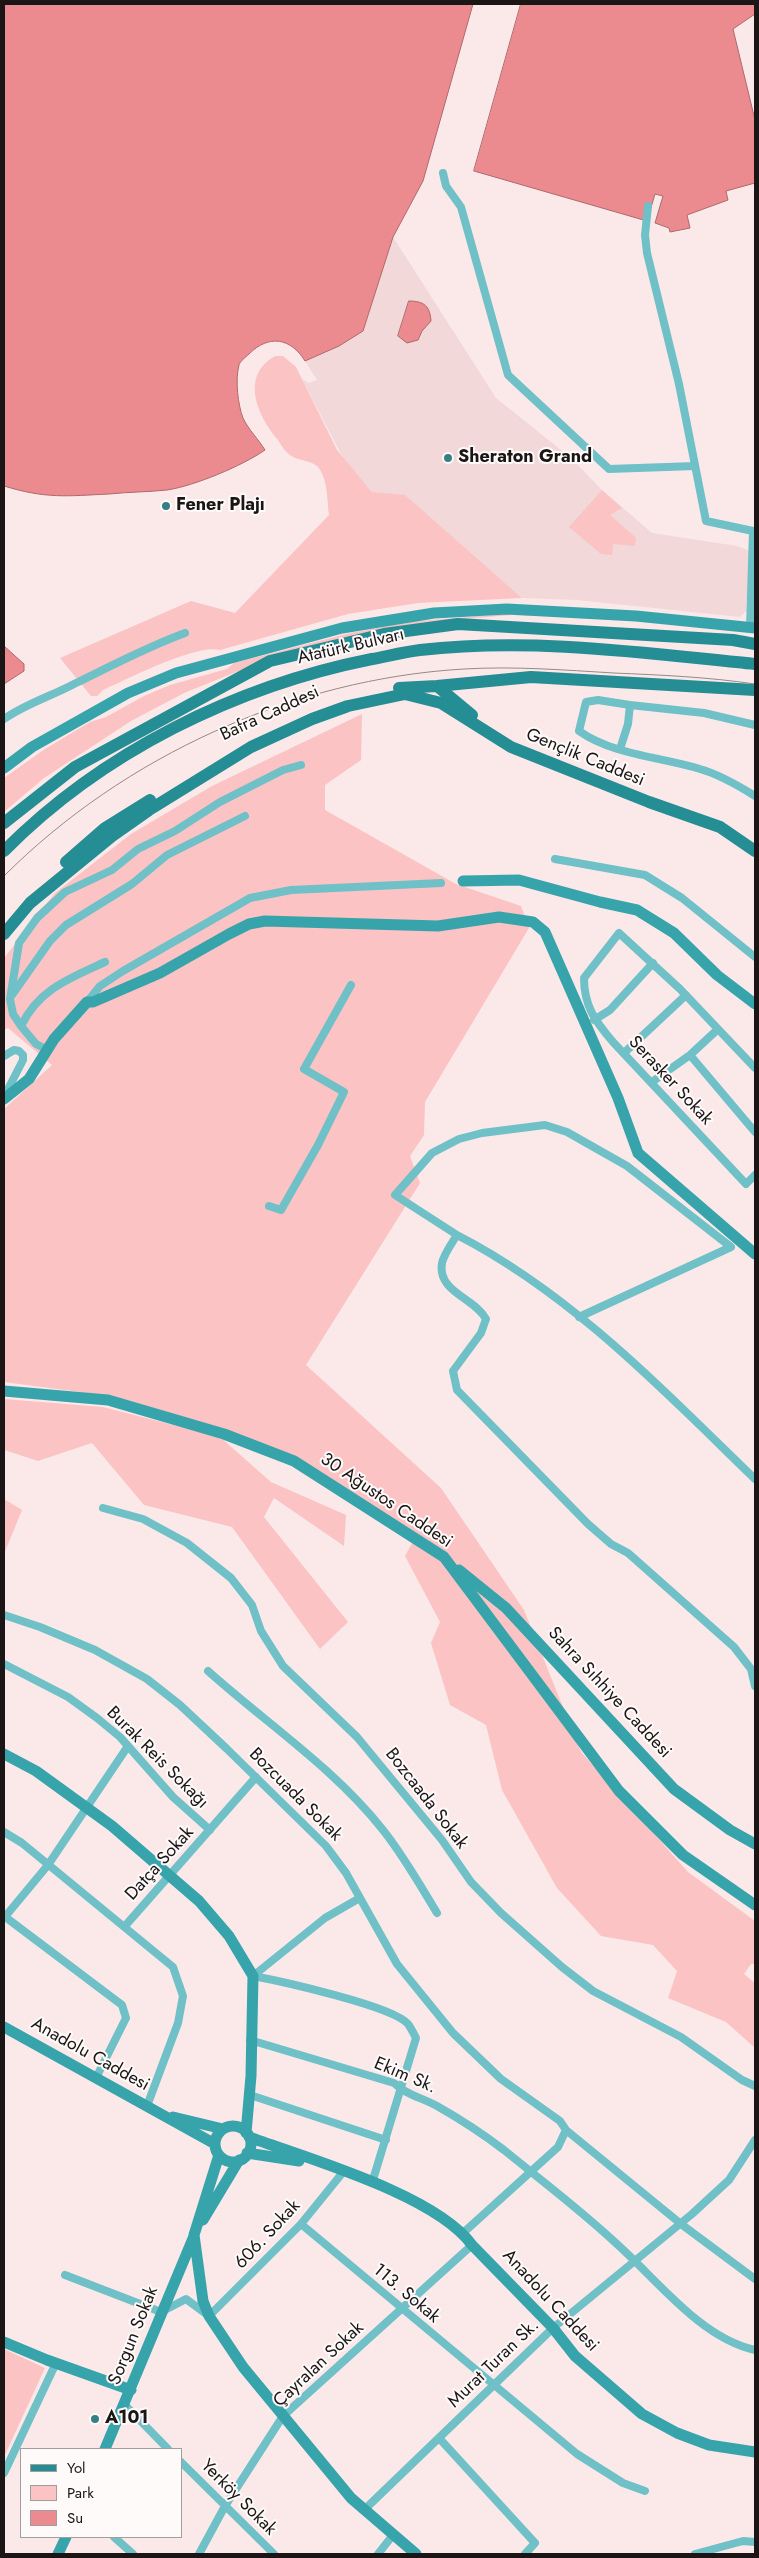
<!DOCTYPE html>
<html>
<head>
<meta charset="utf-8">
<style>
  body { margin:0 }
  #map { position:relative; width:759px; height:2558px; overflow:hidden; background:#fbe9e9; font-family:Jost,sans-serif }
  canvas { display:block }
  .frame { position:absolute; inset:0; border:5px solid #1b1515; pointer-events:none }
  .legend { position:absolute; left:20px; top:2448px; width:162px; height:90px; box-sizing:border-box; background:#fefafa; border:1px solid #a39e9e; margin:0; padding:6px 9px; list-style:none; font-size:15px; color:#1b1515 }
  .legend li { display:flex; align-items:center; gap:10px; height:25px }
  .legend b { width:25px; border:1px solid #a39e9e }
</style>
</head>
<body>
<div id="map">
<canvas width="759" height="2558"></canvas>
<div class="frame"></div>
<ul class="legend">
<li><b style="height:6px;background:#258d94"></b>Yol</li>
<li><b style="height:14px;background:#fbc3c3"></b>Park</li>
<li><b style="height:14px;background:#ec8b8f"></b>Su</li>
</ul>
</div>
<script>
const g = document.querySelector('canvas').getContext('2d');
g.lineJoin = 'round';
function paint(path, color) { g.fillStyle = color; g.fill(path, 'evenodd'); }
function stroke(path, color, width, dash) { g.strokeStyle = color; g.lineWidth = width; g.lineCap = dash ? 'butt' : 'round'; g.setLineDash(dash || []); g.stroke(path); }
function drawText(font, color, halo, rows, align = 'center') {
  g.font = font + ' Jost,sans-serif'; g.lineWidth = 4; g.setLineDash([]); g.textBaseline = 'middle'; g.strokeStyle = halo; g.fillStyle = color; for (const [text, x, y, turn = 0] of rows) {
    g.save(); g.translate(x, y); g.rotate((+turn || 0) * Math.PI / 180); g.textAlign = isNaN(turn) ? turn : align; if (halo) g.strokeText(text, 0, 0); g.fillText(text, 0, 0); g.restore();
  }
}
paint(new Path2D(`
  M393 237 496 398 571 458 602 490 652 533 737 546 750 551 746 611 740 617 577 600 522 598 405 496 372 492 344 460 302 379 309 383 317 380 305 361 339 346 363 331Z`), '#f2d8d8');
paint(new Path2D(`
  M275 356H283L296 367 337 450 372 492 405 495 522 598 418 603 348 614 220 650C195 644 128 679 103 690L97 696H91L60 658 191 601 235 613 329 515C327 500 328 479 318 467 311 460 298 461 290 455 285 452 281 445 278 440 257 415 240 376 275 356Z
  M602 490 622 508 610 515 636 538 635 546 613 544 612 555 601 554 569 527Z
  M504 614 571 617 512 615 463 619 241 670 184 693 131 721 44 778 4 812V778L45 749 90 722 106 717 144 696 170 685 227 669 234 663 350 633 408 622Z
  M362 714 361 760 325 785V810L456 884 521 906 529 928 425 1102 424 1135 410 1156 420 1183 306 1365 441 1488 524 1610 581 1752 688 1872 755 1921V1964H751L744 1974 755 1983V2048L726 2022 668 1998 677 1971 653 1945 601 1936 557 1888 502 1790 486 1725 450 1705 431 1643 440 1622 405 1556 416 1536 294 1455 103 1395 4 1382V1109L52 1065 8 1028 4 1030V958L55 893 131 834 212 786Z
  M4 1399 103 1407 220 1437 271 1482 346 1515 344 1546 274 1498 264 1517 348 1622 320 1649 232 1527 144 1505 92 1443 38 1461 4 1450Z
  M4 1499 22 1510 4 1554Z
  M4 2349 45 2368 4 2457Z`), '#fbc3c3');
const water = new Path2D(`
  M4 4H473L423 181 393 237 363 331 339 346 305 361C291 338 269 334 249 354 246 357 240 361 239 365 235 380 238 405 243 418 248 429 259 440 265 450 242 466 194 486 167 490 148 492 128 492 109 494 67 496 46 499 4 486Z
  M521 4H755V14L733 29 755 120V183L726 191 728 200 687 215 690 228 670 232 669 228 655 223 663 196 655 194 647 221 474 171Z
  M409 301C424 301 430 306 431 321L422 331 418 340 407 343 398 336Z
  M4 646 24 664V671L4 684Z`);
paint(water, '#ec8b8f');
stroke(water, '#ad686a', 1);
stroke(new Path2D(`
  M443 173 446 186 461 207 508 375 609 469 695 466
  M648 206 645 235 647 253 679 384 706 521 753 531 750 627
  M630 705 704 713 755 725
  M4 719C27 703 52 696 76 683 113 665 147 647 185 633
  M620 749 628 724 630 705 598 700 586 702 579 731C613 755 661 757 700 769 718 774 739 786 755 796
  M555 859 645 875 682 898 755 957
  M12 995 50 941 66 925 132 884 167 855 245 816
  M87 1002 100 986 123 971 250 898 291 890 441 883
  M594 1020 610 1010 653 963
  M21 1026C39 989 70 978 105 962
  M48 1050 36 1044 21 1026 13 1014 10 999 19 943 37 918 65 892 112 870 138 849 175 831 220 802 283 770 301 765
  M624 1053 686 995
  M690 1055 755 1132
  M4 1056 14 1050 19 1051 23 1055V1060L4 1097
  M755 1068 680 989 619 933 584 978C584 1006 595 1021 613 1042L746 1184 755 1175
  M652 1082 690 1055 717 1030
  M269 1206 281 1210 318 1145 344 1092 304 1069 351 985
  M457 1235C572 1294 664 1391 755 1479
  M579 1317 731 1247 627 1166 567 1132 545 1125 482 1133 459 1139 432 1153 395 1195 457 1235C452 1243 444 1254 442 1263 437 1292 475 1298 486 1319L481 1333 453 1371 457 1390 588 1524 611 1544 628 1553 734 1647 751 1669 755 1686
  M103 1508 143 1519 187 1543 231 1578 252 1605 261 1631 283 1666 357 1737 442 1840 471 1882 501 1913 562 1967 593 1991 681 2037 742 2080 755 2086
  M4 1615 40 1627 95 1650 147 1679 180 1705 227 1749 326 1846 346 1873 397 1964 453 2033 501 2079 560 2121 566 2130 681 2224 755 2279
  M4 1664 68 1697 97 1718 120 1737 173 1797 210 1830
  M208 1671C266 1723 334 1768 383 1830 403 1855 420 1885 437 1913
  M4 1832 22 1843 173 1967 183 1996 178 2023 147 2106
  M4 1916 122 2005 126 2018 96 2078
  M4 1918 48 1865 128 1746
  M125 1926 256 1777
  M253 1976C280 1981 393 2006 408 2024 411 2028 414 2034 416 2038L372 2183
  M253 1976 325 1918 358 1899
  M250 2040 394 2083C406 2095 423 2098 437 2106 460 2119 483 2134 504 2150 542 2181 582 2211 618 2245 658 2281 701 2338 755 2350
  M250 2095 386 2140
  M301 2224 577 2454 623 2483 645 2491
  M463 2233 558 2147 566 2130
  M65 2275 161 2312 186 2299 209 2316 301 2224 344 2171
  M125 2405 168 2449
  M439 2438 535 2543 525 2554
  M181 2462 274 2554
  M4 2473 56 2363
  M364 2510 553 2328 692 2214 729 2180 755 2140
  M114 2537 133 2554
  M199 2554 225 2506 283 2416 472 2245
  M378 2554 393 2535
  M695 2554 743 2541 755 2542`), '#6fc0c7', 8);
stroke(new Path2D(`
  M4 768 32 747 128 693 176 673 342 628 434 613 507 609 636 616 755 628
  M463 881 519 880 600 902 637 910 674 933 717 975 755 1004
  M4 1099 29 1079 54 1039 87 1002H93L160 973 229 934 249 924 265 921 438 926 499 917 533 922 545 932 618 1098 638 1153 755 1254
  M4 1391 108 1400 224 1434 294 1461 444 1557 619 1791 683 1855 755 1905
  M459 1570 506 1608 674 1789 730 1830 755 1844
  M4 1754 36 1771 112 1826 199 1901 229 1936 253 1976 251 2076 246 2133
  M4 2027 215 2144
  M173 2117 223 2129
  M215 2144a18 18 0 1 1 36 0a18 18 0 1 1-36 0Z
  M249 2137C309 2159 436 2195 472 2245L553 2328 575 2356 642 2414 677 2433 709 2445 755 2452
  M247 2153 299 2161
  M219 2155 194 2235 203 2301 209 2316 243 2367 351 2498 416 2554
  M203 2220 239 2160
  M4 2342 47 2360 131 2390
  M105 2449 194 2236
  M58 2554 66 2537`), '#37a4ac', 11);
stroke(new Path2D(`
  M437 686 472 715
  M399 688 437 686 531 677 755 690
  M4 823 75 767 270 661 384 634 458 624 733 640 755 644
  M4 851C102 752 236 686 372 659 388 656 404 652 420 650 531 637 645 653 755 664
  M66 862 105 828 150 800
  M4 934 30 903 112 836 149 810 251 747 312 719 348 706 405 694 441 703 511 747 649 802 720 827 755 851`), '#258d94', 12);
stroke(new Path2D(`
  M4 876C124 756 293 679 464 669 514 666 564 670 614 673 661 675 708 677 755 684`), '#958888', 1);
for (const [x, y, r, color] of [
  [448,458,5,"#367f84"],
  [166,506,5,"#367f84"],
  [95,2419,5,"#367f84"]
]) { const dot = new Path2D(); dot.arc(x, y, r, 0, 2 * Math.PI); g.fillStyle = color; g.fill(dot); stroke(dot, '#fefafa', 2); }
drawText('bold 18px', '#1b1515', '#fefafa', [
  ["Sheraton Grand",458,458],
  ["Fener Plajı",176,506],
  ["A101",105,2419]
], 'left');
drawText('18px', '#1b1515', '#fefafa', [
  ["Atatürk Bulvarı",351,647,-13],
  ["Bafra Caddesi",270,714,-25],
  ["Gençlik Caddesi",585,758,22],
  ["Serasker Sokak",670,1081,47],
  ["30 Ağustos Caddesi",386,1501,34],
  ["Sahra Sıhhiye Caddesi",609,1693,47],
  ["Burak Reis Sokağı",157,1758,45],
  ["Bozcuada Sokak",295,1795,45],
  ["Bozcaada Sokak",426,1799,52],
  ["Datça Sokak",160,1864,-48],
  ["Anadolu Caddesi",90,2055,29],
  ["Ekim Sk.",405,2076,23],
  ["606. Sokak",268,2235,-47],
  ["113. Sokak",406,2294,40],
  ["Anadolu Caddesi",550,2301,47],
  ["Sorgun Sokak",134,2336,-68],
  ["Murat Turan Sk.",494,2364,-44],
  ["Çayralan Sokak",319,2365,-43],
  ["Yerköy Sokak",238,2498,45]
]);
</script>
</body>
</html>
